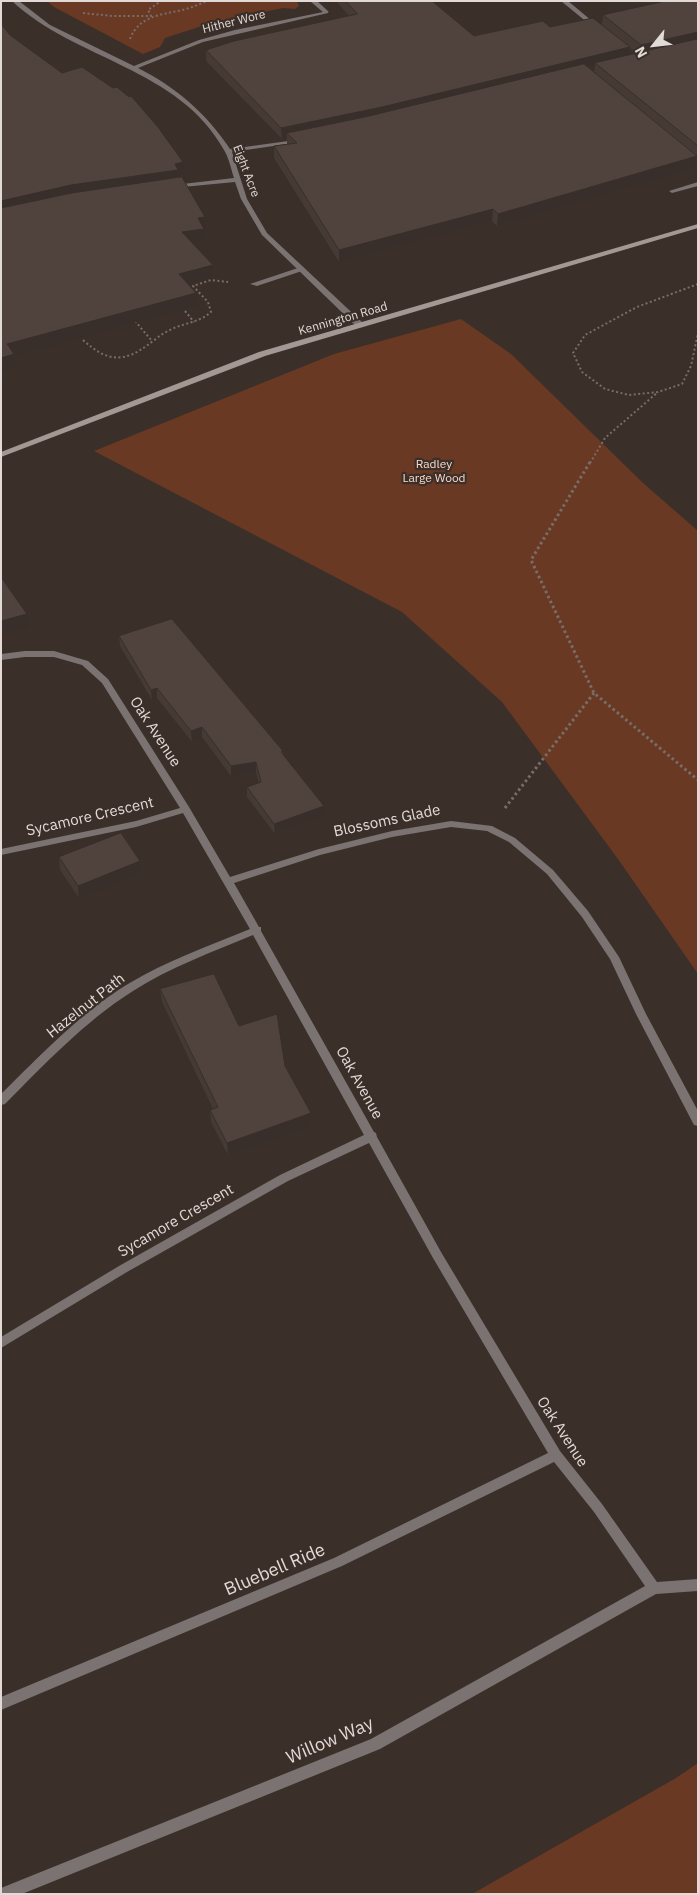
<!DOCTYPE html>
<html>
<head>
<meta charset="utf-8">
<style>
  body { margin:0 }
  #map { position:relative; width:699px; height:1895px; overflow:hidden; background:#3b2f2a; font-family:"IBM Plex Sans",sans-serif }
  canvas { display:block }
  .frame { position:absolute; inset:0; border:2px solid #e2dad6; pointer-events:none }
  .north { position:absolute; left:629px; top:20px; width:50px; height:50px; -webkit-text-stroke:4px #3b2f2a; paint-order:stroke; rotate:241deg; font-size:14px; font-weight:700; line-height:20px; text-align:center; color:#e2dad6 }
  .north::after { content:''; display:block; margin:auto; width:18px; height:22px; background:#e2dad6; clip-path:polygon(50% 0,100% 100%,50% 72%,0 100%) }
</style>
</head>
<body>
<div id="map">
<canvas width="699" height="1895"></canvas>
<div class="frame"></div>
<div class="north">N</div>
</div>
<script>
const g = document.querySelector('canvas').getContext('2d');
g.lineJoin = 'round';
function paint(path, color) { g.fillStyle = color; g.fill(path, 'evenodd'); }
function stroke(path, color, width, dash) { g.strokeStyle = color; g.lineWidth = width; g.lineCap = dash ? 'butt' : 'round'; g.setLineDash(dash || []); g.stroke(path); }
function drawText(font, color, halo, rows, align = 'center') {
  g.font = font + ' "IBM Plex Sans",sans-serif'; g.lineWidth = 4.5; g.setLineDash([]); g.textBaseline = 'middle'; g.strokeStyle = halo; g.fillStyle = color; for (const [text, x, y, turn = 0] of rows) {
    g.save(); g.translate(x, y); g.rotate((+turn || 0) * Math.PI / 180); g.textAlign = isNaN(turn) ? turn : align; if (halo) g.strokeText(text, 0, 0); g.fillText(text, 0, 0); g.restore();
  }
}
paint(new Path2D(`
  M47 1H297L299 6 295 9 283 8 208 24 165 38 160 47 143 54 54 7Z
  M461 319 511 354 643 483 698 531V974L618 859 502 702 402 612 94 451 334 354Z
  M698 1763V1894H472L676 1778Z`), '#6a3924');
stroke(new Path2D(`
  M83 13 112 16H151L148 10 161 1
  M130 39C139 16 160 15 182 10 191 8 199 4 208 1
  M698 284 637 307 585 335 573 353 582 372 605 389 629 395 658 392 682 384 691 366 698 333
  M185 311 194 322
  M135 321 152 341
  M83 340C106 361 123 364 149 344 155 340 161 334 168 331 182 323 199 323 211 312L208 302 193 286 211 280 228 282
  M590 463 605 438 658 392`), '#786e69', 2, [2, 2.5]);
stroke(new Path2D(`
  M590 462 531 560 594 693 698 780
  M505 808 594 693`), '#786e69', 3, [2.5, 3]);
paint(new Path2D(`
  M310 1H317L329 12 324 13Z
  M298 268 305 270 257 286 250 284Z
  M25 651H54L88 661 108 679 189 807 230 877 319 849 392 831 451 821 492 826 515 838 553 870 588 911 619 957 646 1014 698 1111V1126L694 1125 636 1014 610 959 582 917 547 874 509 842 487 831 451 827 392 837 320 855 234 883 259 927H261V931L374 1132 376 1133 377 1137 441 1252 560 1451 602 1504 657 1582 698 1579V1591L656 1594 380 1749 22 1894H1V1888L371 1739 645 1586 594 1512 554 1462 342 1566 1 1710V1697L334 1558 548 1453 433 1258 369 1143 288 1181 127 1272 1 1348V1337L119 1266 280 1175 364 1135 253 935C213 952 170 967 133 991 84 1022 45 1064 5 1104L1 1105V1094C41 1055 80 1013 128 984 166 961 209 946 250 929L183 813 136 827 1 855V849L136 821 180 808 102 683 82 665 54 657H25L1 660V654Z`), '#7a7371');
paint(new Path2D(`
  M12 1H19L50 25 134 66 199 40 235 30 328 11V13L203 42 138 68C176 87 207 114 230 149L303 139V141L301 142 232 152 247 199 267 233 363 323V327H357L262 235 241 199 235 182 172 188V186L174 185 234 178C231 169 229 158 224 150 179 68 75 60 12 1Z
  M561 1H568L598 26V28H594Z
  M698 182V186L672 193 669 191Z`), '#7a7371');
paint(new Path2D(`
  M698 224V228L265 356 1 457V452L259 352Z`), '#a39894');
paint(new Path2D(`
  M336 1H432L474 36 550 27 602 25 603 15 698 3V159H697L695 168 497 226 492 221 339 262 274 158V146L287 144V137L282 139 206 61V50L349 16ZM630 48 636 53 629 55ZM595 66 594 72 589 68Z
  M119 636 283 751V754L324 816 275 834 247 797V787L259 783 256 772 231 776 202 737 192 742 157 698 152 700 120 646Z
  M59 857 140 861 142 874 79 898 60 870Z
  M160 989 239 1026 285 1066 311 1126 228 1155 211 1122 210 1110 213 1109 162 1002Z`), '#453a34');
paint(new Path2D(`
  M698 32V43L639 56 641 45Z
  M630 47 629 58 595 63V66L382 118 287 133V137L282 139 281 128Z
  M697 156 695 168 497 226 498 214Z
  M183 162 184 174 179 175V182L1 213V201Z
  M493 209 492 221 339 262V250Z
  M205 217 206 229 204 230V241L183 244 182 232 198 218Z
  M213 265V277L180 286 179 274Z
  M196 293 197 306 14 355 16 367 1 371V358L7 344Z
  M27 614 28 627 1 634V621Z
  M157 688V698L152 700 151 690Z
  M202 727V737L192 742 191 731Z
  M256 762V772L231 776V766Z
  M324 806V816L275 834 274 824Z
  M140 861 142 874 79 898 78 886Z
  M311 1113V1126L228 1155 227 1143Z`), '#382f2b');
const building = new Path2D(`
  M346 1H432L474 36 543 21 550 27 593 18 630 47 382 107 281 128 206 50 234 41 357 14Z
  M666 1H696L698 3V32L641 45 603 15Z
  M1 24 10 35 62 73 82 67 113 88 117 87 129 97 131 96 158 127 183 162 175 164 178 170 71 185 1 201Z
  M698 39V146L595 63Z
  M584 64 697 156 498 214 493 209 339 250 274 146 297 143 287 133 365 117Z
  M182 177 205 217 198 218 204 229 182 232 213 265 179 274 196 293 7 344 14 354 1 358V208L72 193Z
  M1 577 27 614 1 621Z
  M172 619 283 751 281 752 324 806 274 824 247 787 261 782 256 762 231 766 202 727 191 731 157 688 151 690 119 636Z
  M121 833 140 861 78 886 59 857Z
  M214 974 239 1026 277 1014 285 1066 311 1113 227 1143 210 1110 218 1107 160 989Z`);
paint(building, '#50433d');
stroke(building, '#382f2b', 1);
drawText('12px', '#e2dad6', '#3b2f2a', [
  ["Hither Wore",234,22,-14],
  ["Eight Acre",246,171,69],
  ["Kennington Road",343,319,-16]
]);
drawText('12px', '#fcd6c7', '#3b2f2a', [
  ["Radley",434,465],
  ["Large Wood",434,479]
]);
drawText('15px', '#e2dad6', '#3b2f2a', [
  ["Oak Avenue",155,732,57],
  ["Sycamore Crescent",90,817,-13],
  ["Blossoms Glade",387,821,-12],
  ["Hazelnut Path",86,1006,-38],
  ["Oak Avenue",359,1083,61],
  ["Sycamore Crescent",176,1221,-30],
  ["Oak Avenue",562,1432,57]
]);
drawText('18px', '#e2dad6', '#3b2f2a', [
  ["Bluebell Ride",275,1570,-23],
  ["Willow Way",330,1741,-23]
]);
</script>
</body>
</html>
